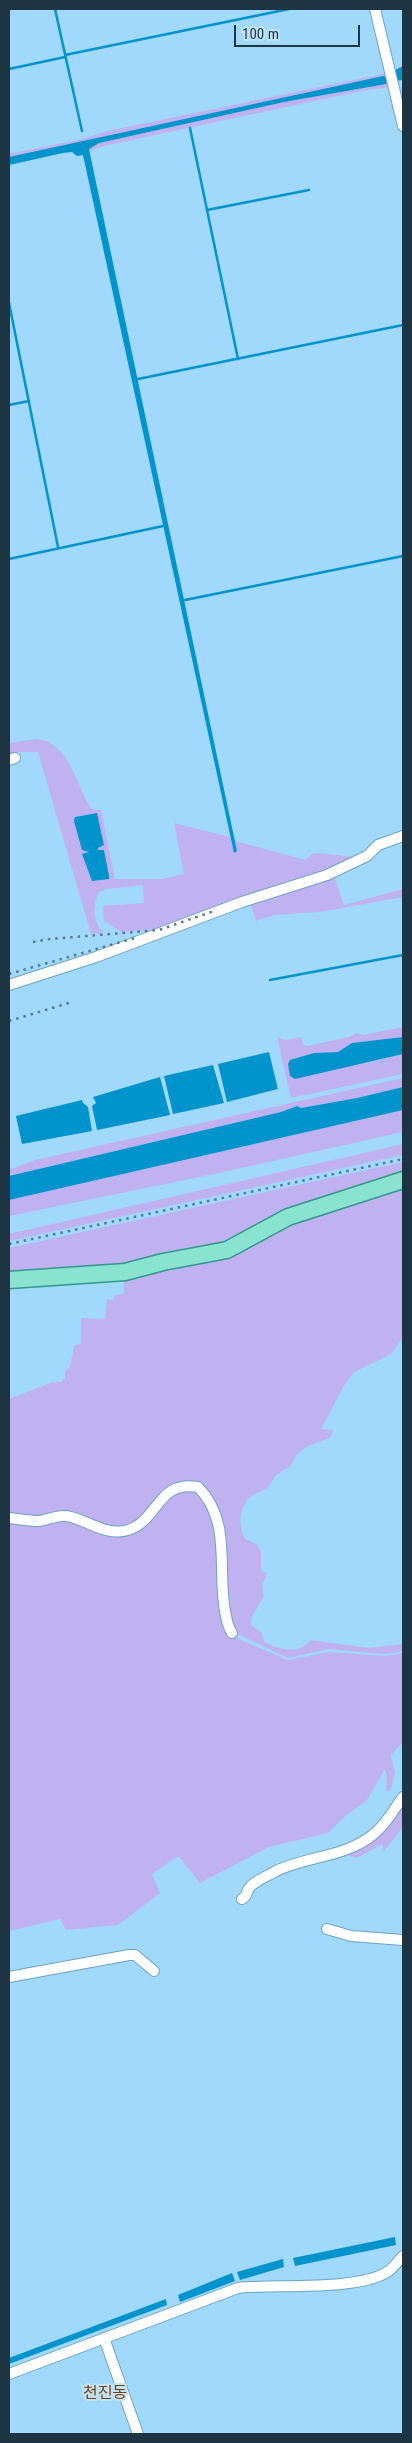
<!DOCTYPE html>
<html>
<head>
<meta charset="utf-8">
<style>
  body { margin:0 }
  #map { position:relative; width:412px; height:2443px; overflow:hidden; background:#a0d9fc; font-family:"Roboto Condensed",sans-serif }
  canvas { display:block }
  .frame { position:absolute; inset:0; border:10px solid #1d3542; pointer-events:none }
  .scale { position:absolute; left:234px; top:25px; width:126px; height:22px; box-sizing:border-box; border:2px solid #1d3542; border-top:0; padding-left:6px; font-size:15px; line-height:18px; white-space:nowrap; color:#1d3542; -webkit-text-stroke:4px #c1e3f8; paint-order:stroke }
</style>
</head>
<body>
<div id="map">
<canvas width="412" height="2443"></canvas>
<div class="frame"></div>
<div class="scale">100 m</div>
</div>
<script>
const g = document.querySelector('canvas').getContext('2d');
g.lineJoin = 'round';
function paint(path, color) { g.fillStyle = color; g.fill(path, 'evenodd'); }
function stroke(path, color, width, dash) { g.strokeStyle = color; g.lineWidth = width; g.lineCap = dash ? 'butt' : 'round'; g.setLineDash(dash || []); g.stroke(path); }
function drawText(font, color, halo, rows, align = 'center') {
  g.font = font + ' "Roboto Condensed","Noto Sans KR",sans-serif'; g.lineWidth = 4; g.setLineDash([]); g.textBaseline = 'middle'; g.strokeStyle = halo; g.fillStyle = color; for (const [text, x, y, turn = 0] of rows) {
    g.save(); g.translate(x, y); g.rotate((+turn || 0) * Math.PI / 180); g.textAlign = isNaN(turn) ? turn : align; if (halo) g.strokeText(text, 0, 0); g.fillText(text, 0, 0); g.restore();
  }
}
paint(new Path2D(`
  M387 73 391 87 361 91 99 147 90 151 88 149 99 143 284 102 386 84 383 76 9 157V154L82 139 108 131Z
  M36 739C68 741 76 783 89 805L93 810H101L115 879H162L184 874 174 823 230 837 234 852 237 851 235 841 306 860 312 854 317 853 358 857 326 872 158 929 121 932 104 921 103 906 144 903 143 885 107 889 99 892C92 908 93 919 103 933L91 934 38 752H19L9 755V743ZM96 813 103 845 98 848V850H104L109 879 83 854 89 852 74 821 75 817Z
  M334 877 344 905 403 889V897L320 912 274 915 256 921 250 902Z
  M403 1027V1037L352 1043 338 1052 314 1053 290 1060 309 1074 372 1062 403 1054V1074L291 1098 277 1037 286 1040 301 1037 303 1044 307 1046 349 1037 357 1033 364 1035Z
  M403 1078V1087L357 1098 301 1108 297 1107 281 1112 9 1176V1170L35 1160Z
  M403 1110V1132L219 1173 9 1216V1200Z
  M403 1144V1155L9 1241V1234Z
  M403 1162V1176L233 1242 138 1266 9 1276V1248Z
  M403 1182V1341L401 1340 391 1354 354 1372 345 1384 321 1429 333 1430 331 1437C314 1445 297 1446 291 1466L276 1475 267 1489C242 1495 235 1517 245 1539L257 1544 261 1552V1570L267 1574 262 1585 264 1597 252 1616 251 1625 262 1633 264 1642C281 1650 298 1655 311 1640L368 1648 403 1644V1651L385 1654 328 1649 288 1658 233 1632 210 1501 189 1484 125 1530 56 1516 9 1517V1399L53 1382H61L65 1378V1371L70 1367 74 1346 81 1343V1318L105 1319 107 1299 113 1300 115 1295 124 1294V1275L270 1229Z
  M179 1491H195L201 1497 214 1521 227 1630 241 1640 288 1660 329 1652 385 1656 403 1653V1742L391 1755 395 1773 391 1790 386 1791 387 1775 385 1769 367 1800 343 1818 328 1833 269 1847 200 1883 178 1856 152 1874 160 1893 118 1925 66 1930 60 1919 9 1931V1521L62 1518 117 1535Z
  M403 1802V1818L401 1821 403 1822V1827L384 1851 382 1844 357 1858 347 1855 380 1836Z`), '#c0b2f0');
paint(new Path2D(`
  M403 66V80L394 81 393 71Z
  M383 76 388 78 386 84 284 102 99 143 89 149 237 851 234 853 83 155 77 156 72 152 63 153 9 165V157Z
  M97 813 104 845 98 848V850H104L109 876V879L92 881 82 854 89 852 82 850 74 821 75 817Z
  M403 1037V1054L295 1079 290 1076 288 1064 290 1060 314 1053 338 1052 352 1043Z
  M269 1052 278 1089 227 1102 218 1064Z
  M213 1065 224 1103 173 1114 164 1076Z
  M160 1077 170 1115 97 1130 92 1106 96 1103 93 1097Z
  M403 1087V1110L9 1200V1176L281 1112 297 1106 301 1108 357 1098Z
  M82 1100 83 1103 88 1107 92 1131 22 1144 16 1116Z
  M395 2237 396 2245 295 2266 293 2258Z
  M283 2259 284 2267 240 2280 237 2272Z
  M232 2273 235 2281 180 2302 178 2295Z
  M166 2299 167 2305 9 2364V2358Z`), '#0193cc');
stroke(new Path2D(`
  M55 9 82 131
  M65 55 289 9
  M9 69 65 57
  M190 128 238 359
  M207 210 309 190
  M9 303 58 547
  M138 379 403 325
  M9 405 29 401
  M9 559 163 526
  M185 600 403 556
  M270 980 403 955`), '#0193cc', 2.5);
const minor = new Path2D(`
  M375 9 403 126
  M9 760 15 758
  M9 985 96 957 242 902 327 875 367 856 378 845 403 836
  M9 1518C19 1519 29 1521 39 1521 48 1520 56 1515 66 1516 87 1519 105 1537 128 1530 159 1520 157 1480 198 1487 232 1521 217 1569 225 1611 227 1619 227 1626 232 1633
  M242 1899C248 1896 246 1891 250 1887 256 1880 268 1876 276 1871 307 1856 348 1857 375 1833 387 1823 394 1809 403 1797
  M327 1929 351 1936 403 1940
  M9 1977 129 1955H135L154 1971
  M104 2338 138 2434
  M9 2374 238 2288C276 2284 357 2291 387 2272 393 2269 398 2261 403 2256`);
const primary = new Path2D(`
  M9 1280 125 1272 163 1262 227 1250 288 1217 403 1180`);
stroke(minor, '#6ba3c4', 12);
stroke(primary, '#31998a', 19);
stroke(minor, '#fff', 10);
stroke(primary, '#8ae2d0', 16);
stroke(new Path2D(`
  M33 942 50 939 159 930 214 911
  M9 974 135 938
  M9 1021 72 1002
  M9 1244 403 1159`), '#547a91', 2.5, [2.5, 5]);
drawText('16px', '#793f0c', '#c1e3f8', [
  ["천진동",105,2394]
]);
</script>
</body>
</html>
